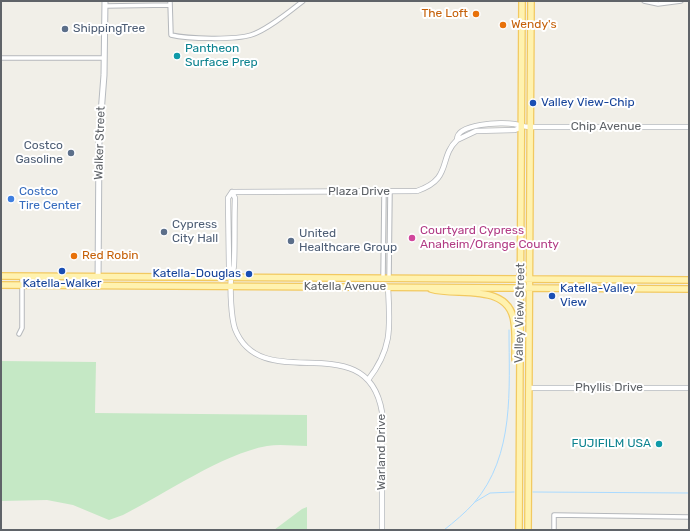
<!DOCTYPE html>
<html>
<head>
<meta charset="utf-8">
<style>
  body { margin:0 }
  #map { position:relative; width:690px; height:531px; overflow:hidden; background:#f1efe8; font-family:Rubik,sans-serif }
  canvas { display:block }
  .frame { position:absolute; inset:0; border:2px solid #5f6368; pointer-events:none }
</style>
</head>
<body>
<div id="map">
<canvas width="690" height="531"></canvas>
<div class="frame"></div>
</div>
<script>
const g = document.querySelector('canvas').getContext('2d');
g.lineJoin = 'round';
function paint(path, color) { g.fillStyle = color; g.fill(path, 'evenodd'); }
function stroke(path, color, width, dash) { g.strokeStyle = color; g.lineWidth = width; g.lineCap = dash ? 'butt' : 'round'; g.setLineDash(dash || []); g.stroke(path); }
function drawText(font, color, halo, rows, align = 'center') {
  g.font = font + ' Rubik,sans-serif'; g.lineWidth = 4; g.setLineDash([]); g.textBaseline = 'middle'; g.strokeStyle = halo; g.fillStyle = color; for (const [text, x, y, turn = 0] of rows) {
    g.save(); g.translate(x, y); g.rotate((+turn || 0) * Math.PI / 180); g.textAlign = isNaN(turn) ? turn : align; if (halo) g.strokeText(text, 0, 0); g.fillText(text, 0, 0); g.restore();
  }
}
paint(new Path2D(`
  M1 361 96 362 95 413 307 415V446C294 446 280 444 267 446 222 454 165 494 123 515L109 520 73 505 47 500 1 501Z
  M307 507V530H274L302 509Z`), '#c5e8c5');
stroke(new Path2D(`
  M533 492 689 493
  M475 502 490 493 514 492
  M444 530C454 522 465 513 474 503 515 455 509 390 509 330`), '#aadaff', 1);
const minor = new Path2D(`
  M170 1 171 35C188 39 235 40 251 35 267 30 289 12 303 1
  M644 1 658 4 681 1
  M105 6 170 5
  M1 58H104
  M383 278 384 192
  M389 278 390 192
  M19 334 22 328V276
  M554 530V515L689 517`);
const tertiary = new Path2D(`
  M457 140 476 131 515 130 522 127
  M232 192 417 191C453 179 438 158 457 140 456 123 503 122 514 124 520 125 524 127 530 127H689
  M232 192 235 198C234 220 235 243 234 265 234 269 232 273 231 277 230 290 231 317 235 329 262 398 367 323 382 412V530
  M231 276 229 267 228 198 232 192
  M368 380C393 348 390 326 388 287
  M529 388H689`);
const secondary = new Path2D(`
  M98 286 99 139 104 75 105 1`);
const primary = new Path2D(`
  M1 276 689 280
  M1 285 689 289
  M431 289C457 297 509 282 514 322 516 334 515 347 515 359
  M519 530 522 1
  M528 530 531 1`);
stroke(minor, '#b5b8bc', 5.5);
stroke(tertiary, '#b5b8bc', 6);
stroke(secondary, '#b6babf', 7);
stroke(primary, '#f2c960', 8);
stroke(minor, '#fff', 3.5);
stroke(tertiary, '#fff', 4.5);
stroke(secondary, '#fff', 5);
stroke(primary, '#fff2af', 5.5);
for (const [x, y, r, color] of [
  [476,14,4,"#e8710a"],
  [503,25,4,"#e8710a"],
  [65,29,4,"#5c6f8a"],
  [177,56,4,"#0f9aa8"],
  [533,103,4,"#1a4fb4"],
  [71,153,4,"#5c6f8a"],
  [11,199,4,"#3f7fe0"],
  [164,232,4,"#5c6f8a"],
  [412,238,4,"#d1479c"],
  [291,241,4,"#5c6f8a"],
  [74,256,4,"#e8710a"],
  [62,271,4,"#1a4fb4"],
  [249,274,4,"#1a4fb4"],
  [552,296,4,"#1a4fb4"],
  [659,444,4,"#0f9aa8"]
]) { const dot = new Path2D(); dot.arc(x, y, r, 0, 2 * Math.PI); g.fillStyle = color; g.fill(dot); stroke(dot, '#fff', 1.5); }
drawText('12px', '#c56008', '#fff', [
  ["The Loft",468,14,"right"],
  ["Wendy's",511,25],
  ["Red Robin",82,256]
], 'left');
drawText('12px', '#4e5e75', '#fff', [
  ["ShippingTree",73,29],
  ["Costco",63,146,"right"],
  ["Gasoline",63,160,"right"],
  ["Cypress",172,225],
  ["City Hall",172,239],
  ["United",299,234],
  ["Healthcare Group",299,248]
], 'left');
drawText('12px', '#0d838f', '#fff', [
  ["Pantheon",185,49],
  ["Surface Prep",185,63],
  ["FUJIFILM USA",651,444,"right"]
], 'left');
drawText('12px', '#164399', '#fff', [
  ["Valley View-Chip",541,103],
  ["Katella-Douglas",241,274,"right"],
  ["Katella-Walker",62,284,"center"],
  ["Katella-Valley",560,289],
  ["View",560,303]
], 'left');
drawText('12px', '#5f6368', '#fff', [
  ["Chip Avenue",606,127],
  ["Walker Street",100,143,-88],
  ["Plaza Drive",359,192],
  ["Katella Avenue",345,287],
  ["Valley View Street",520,313,-89],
  ["Phyllis Drive",609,388],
  ["Warland Drive",382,452,-90]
]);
drawText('12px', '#366cbe', '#fff', [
  ["Costco",19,192],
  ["Tire Center",19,206]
], 'left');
drawText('12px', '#b23c85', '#fff', [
  ["Courtyard Cypress",420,231],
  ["Anaheim/Orange County",420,245]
], 'left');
</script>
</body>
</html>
